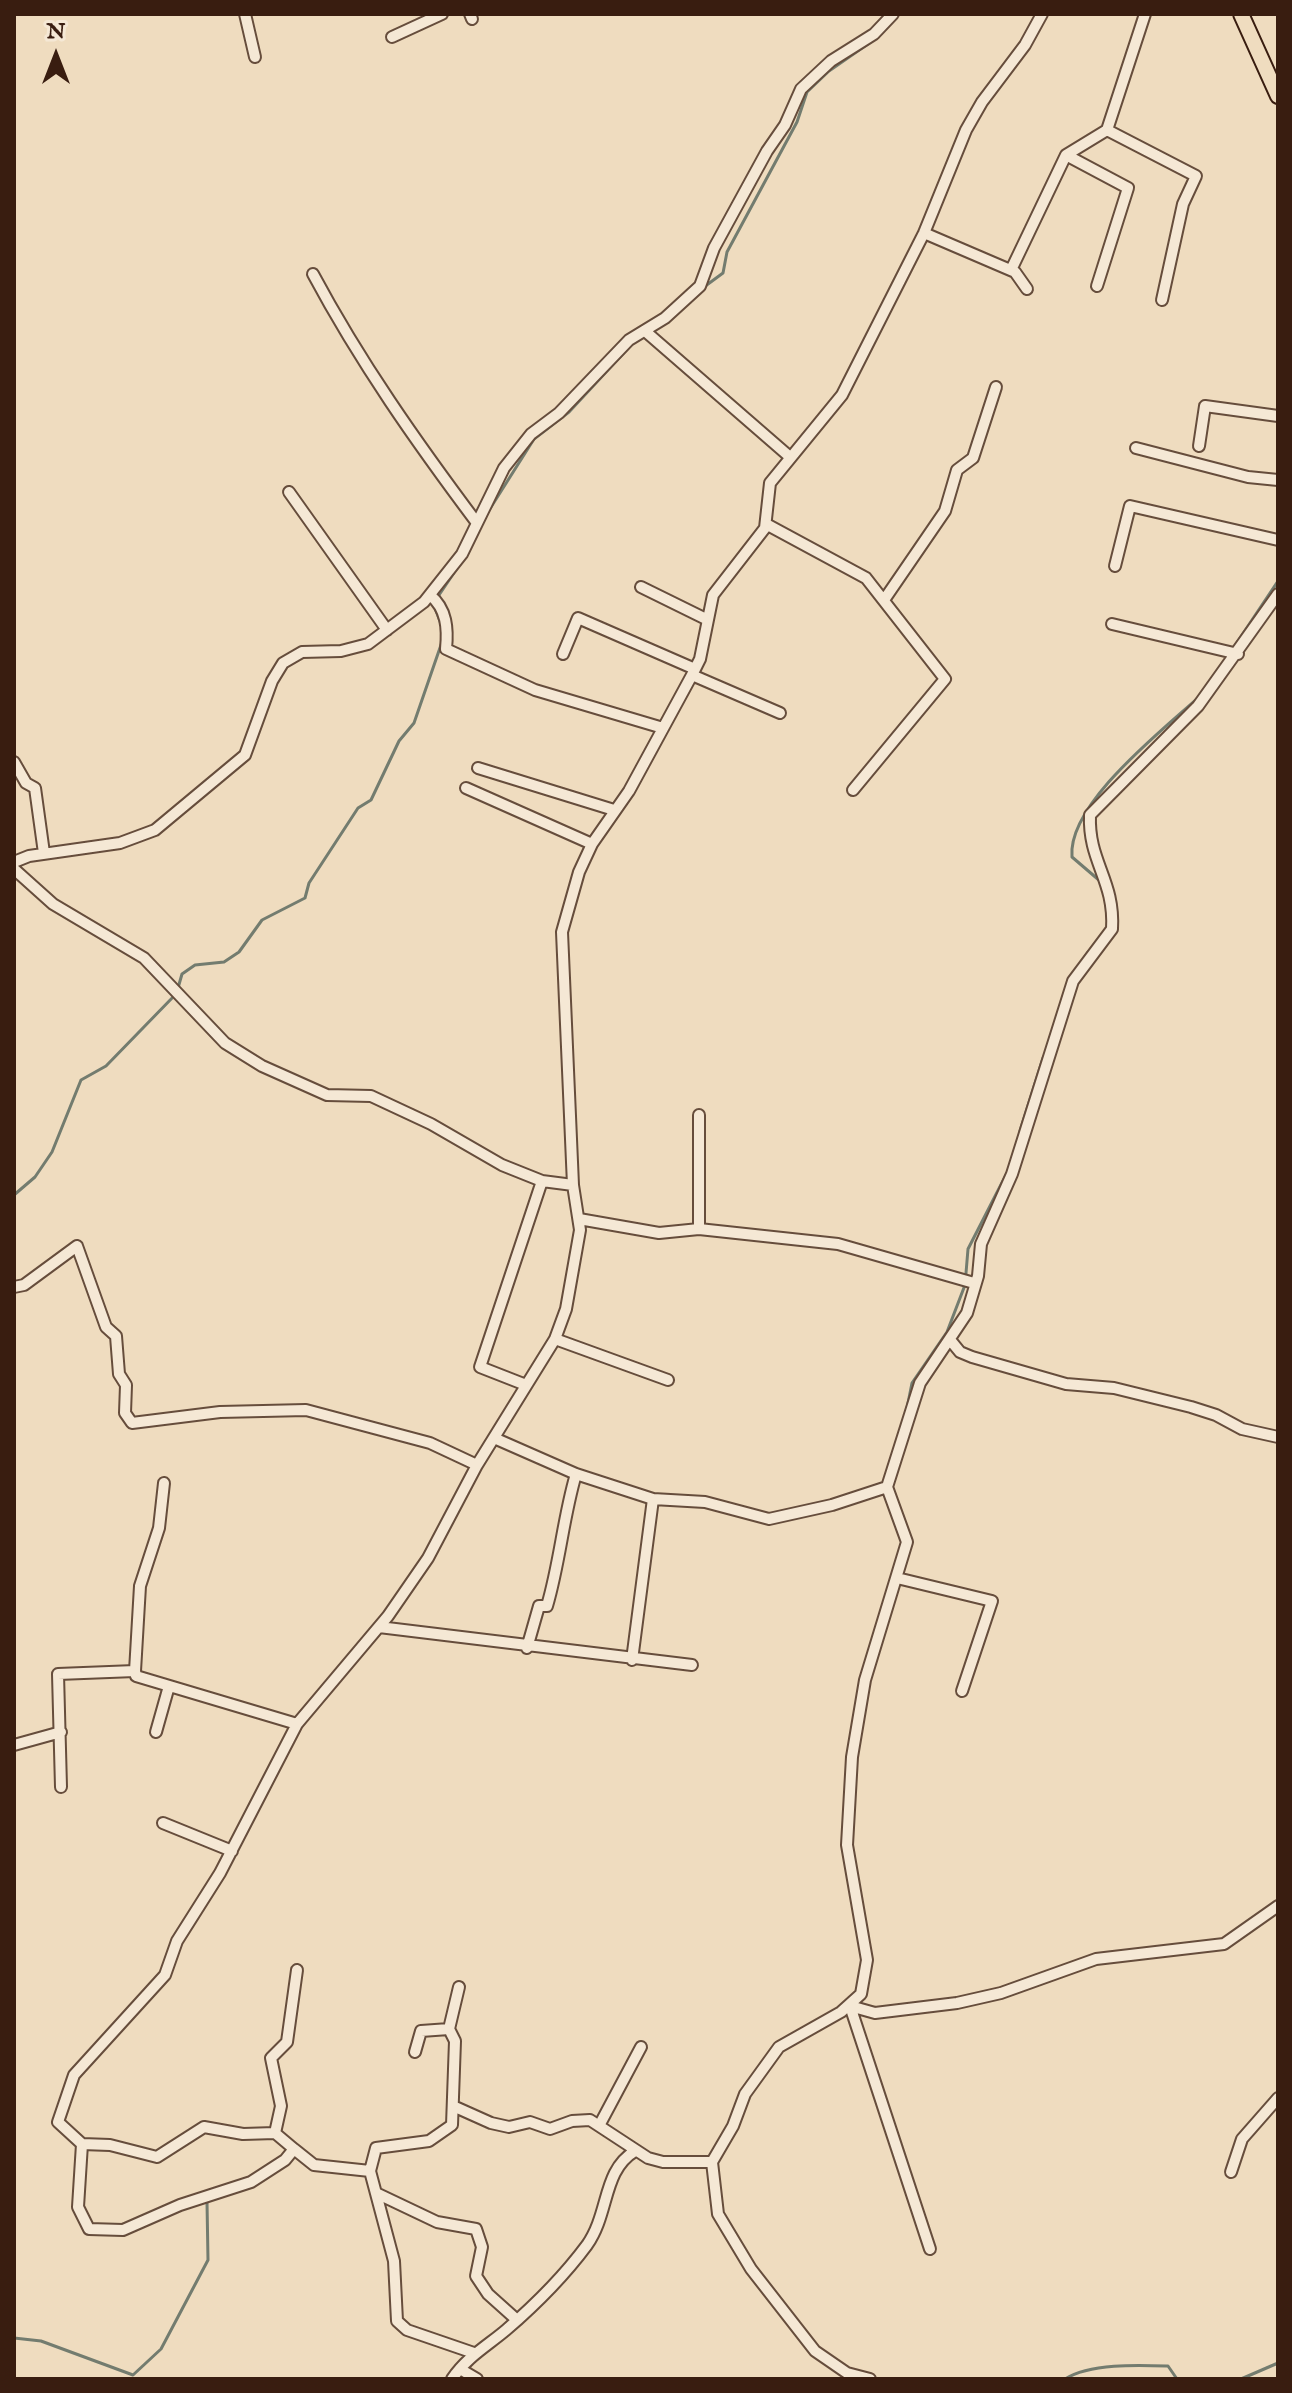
<!DOCTYPE html>
<html>
<head>
<meta charset="utf-8">
<style>
  body { margin:0 }
  #map { position:relative; width:1292px; height:2393px; overflow:hidden; background:#efdcbf; font-family:"IM FELL English",serif }
  canvas { display:block }
  .frame { position:absolute; inset:0; border:16px solid #391d10; pointer-events:none }
  .north { position:absolute; left:16px; top:16px; width:80px; height:80px; -webkit-text-stroke:6px #f5e8d5; paint-order:stroke; rotate:0deg; font-size:22px; font-weight:700; line-height:32px; text-align:center; color:#391d10 }
  .north::after { content:''; display:block; margin:auto; width:28px; height:36px; background:#391d10; clip-path:polygon(50% 0,100% 100%,50% 72%,0 100%) }
</style>
</head>
<body>
<div id="map">
<canvas width="1292" height="2393"></canvas>
<div class="frame"></div>
<div class="north">N</div>
</div>
<script>
const g = document.querySelector('canvas').getContext('2d');
g.lineJoin = 'round';
function stroke(path, color, width, dash) { g.strokeStyle = color; g.lineWidth = width; g.lineCap = dash ? 'butt' : 'round'; g.setLineDash(dash || []); g.stroke(path); }
stroke(new Path2D(`
  M704 287 723 273 727 252 797 122 807 92 829 71 878 37
  M486 515 534 439 569 412 633 343 646 335
  M437 598 464 558
  M435 608 441 624
  M1232 650 1278 581
  M1100 881 1072 857C1067 804 1164 729 1200 696
  M1070 979 1088 952
  M178 988 182 974 195 965 224 962 239 952 262 920 305 898 309 883 358 808 371 800 399 741 414 723 442 642
  M1020 1131 1043 1058
  M14 1195 35 1177 52 1152 81 1080 106 1066 175 995
  M907 1408 912 1383 947 1332 965 1285 968 1249 1009 1169
  M14 2338 41 2341 133 2375 161 2349 208 2260 207 2202
  M1065 2379C1090 2363 1139 2365 1168 2366L1177 2379
  M1241 2379 1278 2363`), '#737c6f', 3);
const minor = new Path2D(`
  M245 14 255 57
  M470 14 472 19
  M392 37 442 14
  M1107 130 1196 176 1183 204 1162 300
  M1066 155 1128 188 1097 286
  M924 233 1015 272 1027 289
  M1011 270 1066 155 1107 130 1145 14
  M313 274C360 362 417 443 477 523
  M645 331 790 457
  M1199 446 1205 406 1278 416
  M1136 448 1248 477 1278 480
  M289 492 387 630
  M766 524 866 578 945 679 853 790
  M1115 566 1130 506 1278 540
  M641 587 706 619
  M430 595C447 609 448 629 446 649L535 690 663 728
  M884 600 945 511 957 470 973 458 996 387
  M1112 624 1238 654
  M563 654 578 618 695 669
  M692 675 780 713
  M14 762 26 783 35 788 44 853
  M478 768 614 810
  M466 788 592 844
  M14 862 29 856 120 843 155 830 245 755 272 681 283 663 302 652 341 651 368 644 424 602 462 554 504 468 531 434 559 413 629 340 665 318 700 286 714 248 767 151 785 125 801 89 831 61 874 34 893 14
  M14 869 53 904 144 958 225 1043 262 1066 327 1095 371 1096 431 1124 502 1165 542 1181 573 1185
  M699 1115V1229
  M579 1219 659 1233 699 1229 838 1244 974 1283
  M14 1287 24 1285 77 1246 106 1327 116 1336 119 1374 126 1385 125 1413 132 1423 220 1412 306 1410 430 1443 477 1465
  M555 1339 668 1380
  M951 1341 960 1352 972 1357 1066 1384 1114 1388 1191 1407 1216 1415 1242 1429 1278 1437
  M526 1385 480 1367 542 1181
  M494 1438 576 1474 653 1499 705 1502 769 1519 832 1505 887 1487
  M897 1578 992 1601 962 1691
  M379 1627 692 1665
  M527 1648 539 1606H547C560 1562 563 1518 576 1474
  M632 1660 653 1499
  M135 1671 140 1586 159 1528 164 1483
  M156 1732 169 1686
  M14 1745 61 1732
  M61 1787 58 1674 135 1671 136 1676 297 1724
  M163 1823 232 1851
  M850 2006 875 2013 957 2003 1001 1993 1096 1959 1224 1944 1278 1906
  M850 2006 930 2249
  M449 2029 459 1987
  M415 2052 421 2031 449 2029 455 2041 452 2125 429 2141 376 2148 370 2171 394 2261 397 2321 407 2330 474 2353
  M453 2106 491 2123 509 2127 530 2122 550 2129 572 2121 590 2120 648 2158 663 2162H712
  M600 2124 641 2047
  M82 2144 110 2145 157 2157 204 2127 243 2134 275 2133
  M294 2149 275 2133 281 2106 271 2058 287 2042 297 1970
  M370 2171 314 2165 294 2149 285 2160 251 2182 180 2205 123 2230 89 2229 78 2207 82 2144 58 2122 74 2075 165 1975 177 1941 220 1873 297 1724 388 1616 428 1558 477 1465 555 1339 566 1309 580 1230 573 1185 562 932 579 872 592 844 629 791 692 675 700 659 713 595 765 528 770 483 842 395 924 233 966 130 982 102 1025 45 1042 14
  M1231 2172 1242 2139 1278 2098
  M376 2193 437 2222 476 2229 482 2247 476 2276 488 2294 517 2320
  M460 2369 477 2379
  M452 2379C467 2357 487 2346 506 2330 535 2305 564 2276 587 2245 610 2212 602 2171 635 2151
  M870 2379 847 2373 815 2351 751 2269 718 2214 712 2162 733 2126 745 2094 779 2047 841 2012 861 1994 867 1960 847 1845 852 1757 865 1680 907 1542 887 1487 920 1383 967 1313 978 1276 981 1244 1012 1174 1073 981 1112 929C1115 880 1088 862 1090 815L1198 706 1278 594`);
const highway = new Path2D(`
  M1241 14 1278 96`);
stroke(minor, '#664d3c', 14);
stroke(highway, '#391d10', 18);
stroke(minor, '#f5e8d5', 10);
stroke(highway, '#efdcbf', 14);
</script>
</body>
</html>
